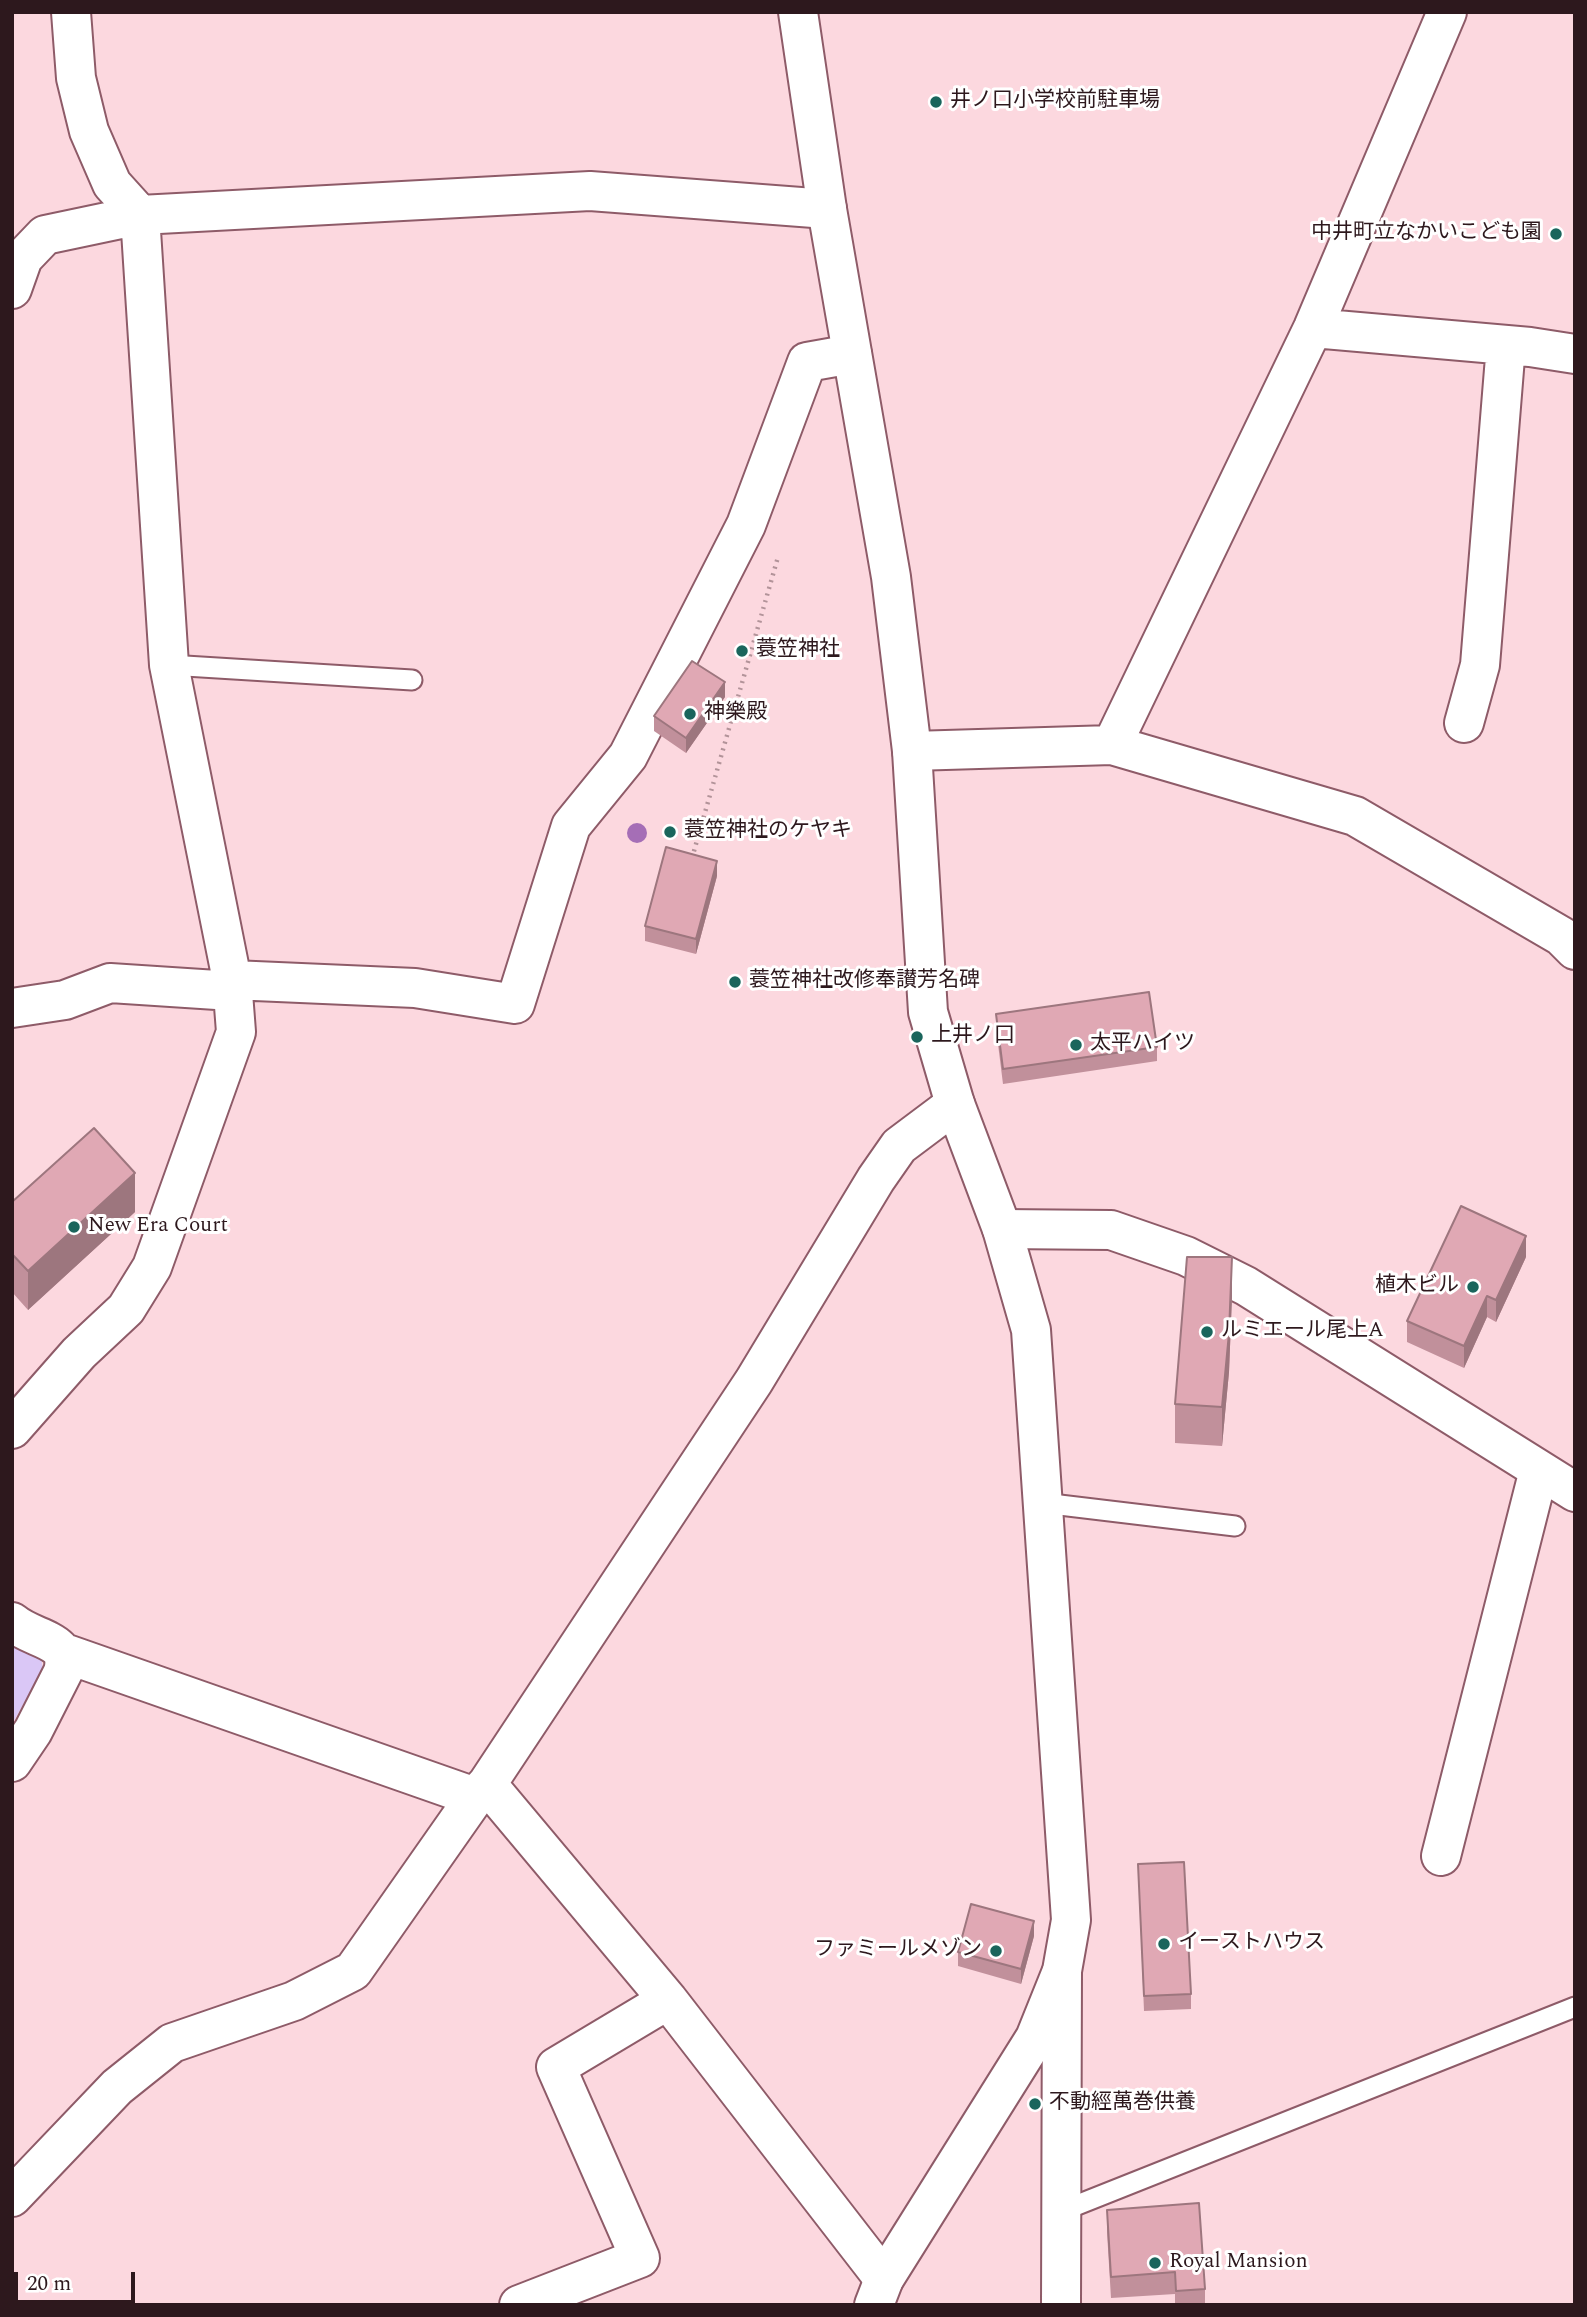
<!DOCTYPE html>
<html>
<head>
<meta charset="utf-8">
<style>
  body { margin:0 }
  #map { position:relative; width:1587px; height:2317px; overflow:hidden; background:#fcd8df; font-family:Spectral,serif }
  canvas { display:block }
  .frame { position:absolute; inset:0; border:14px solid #2d181d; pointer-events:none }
  .scale { position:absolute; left:14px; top:2272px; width:121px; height:32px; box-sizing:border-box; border:4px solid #2d181d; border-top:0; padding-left:9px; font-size:21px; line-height:24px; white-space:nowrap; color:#2d181d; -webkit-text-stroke:5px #fff; paint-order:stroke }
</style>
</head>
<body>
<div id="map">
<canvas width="1587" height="2317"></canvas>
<div class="frame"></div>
<div class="scale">20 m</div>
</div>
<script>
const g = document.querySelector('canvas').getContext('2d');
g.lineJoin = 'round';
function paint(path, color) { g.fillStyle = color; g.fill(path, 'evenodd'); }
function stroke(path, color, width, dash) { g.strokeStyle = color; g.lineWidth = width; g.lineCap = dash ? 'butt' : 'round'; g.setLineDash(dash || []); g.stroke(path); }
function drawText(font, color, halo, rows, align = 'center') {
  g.font = font + ' Spectral,"Noto Sans JP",serif'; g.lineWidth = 6; g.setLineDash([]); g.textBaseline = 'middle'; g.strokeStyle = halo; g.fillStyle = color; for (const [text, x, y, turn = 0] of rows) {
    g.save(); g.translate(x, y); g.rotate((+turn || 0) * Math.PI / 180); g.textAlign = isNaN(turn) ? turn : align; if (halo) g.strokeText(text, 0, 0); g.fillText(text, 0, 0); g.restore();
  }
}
paint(new Path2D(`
  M12 1642 41 1656 43 1670 12 1724Z`), '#dac7f6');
const lane = new Path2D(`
  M169 665 412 680
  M1043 1503 1235 1526
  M1062 2211 1575 2007`);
const street = new Path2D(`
  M12 289 23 258 45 235 140 215 590 191 827 209
  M1313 328 1530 347 1575 354
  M1464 723 1480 665 1506 345
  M1112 745 1313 328 1447 12
  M912 751 1112 745 1355 816 1561 936 1575 950
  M232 980 415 988 515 1004 571 826 628 756 746 525 807 362 852 354
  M12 1008 65 1000 110 983 232 991
  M1002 1229 1111 1230 1186 1256 1246 1286 1575 1492
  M12 1429 79 1353 126 1309 152 1267 236 1032 232 980 169 665 140 215 112 184 89 131 76 78 71 12
  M12 1622C34 1641 72 1638 63 1672L33 1731 12 1762
  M64 1653 475 1797
  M487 1784 668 2000 884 2279
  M1441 1856 1539 1470
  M12 2197 117 2087 172 2043 294 2001 353 1971 475 1797 487 1784 754 1381 876 1179 899 1146 955 1104
  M519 2305 640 2258 556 2067 668 2000
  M1061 2305 1062 1971`);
const secondary = new Path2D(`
  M798 12 827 209 891 577 912 751 928 1012 955 1104 1002 1229 1031 1330 1071 1920 1062 1971 1035 2038 884 2279 874 2305`);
stroke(lane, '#8e5b68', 23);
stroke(street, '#8e5b68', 42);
stroke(secondary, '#8e5b68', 42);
stroke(new Path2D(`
  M692 858 778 557`), '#b29399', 4.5, [2, 5]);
stroke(lane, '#fff', 19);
stroke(street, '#fff', 38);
stroke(secondary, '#fff', 38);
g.fillStyle = '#a56eb6';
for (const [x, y] of [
  [637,833]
]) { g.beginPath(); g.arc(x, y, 10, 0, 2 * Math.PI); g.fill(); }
paint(new Path2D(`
  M725 697 686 753 654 731V716Z
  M717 876 696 954 645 941V926Z
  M996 1014 1157 1047V1061L1003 1084 996 1028Z
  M12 1202 135 1212 28 1310 12 1292Z
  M1526 1257 1496 1322 1487 1317 1464 1368 1407 1342V1321Z
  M1232 1296 1229 1372 1222 1446 1175 1443V1404Z
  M1138 1864 1191 1994V2009L1144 2011Z
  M1034 1936 1021 1984 958 1966V1952Z
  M1107 2210 1205 2289V2305H1175V2294L1111 2298 1107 2232Z`), '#c1909b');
paint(new Path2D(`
  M725 682V697L686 753V738Z
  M717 861V876L696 954V939Z
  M135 1173V1212L28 1310V1271Z
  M1526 1236V1257L1496 1322V1300Z
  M1232 1257V1296L1229 1372 1222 1446V1407Z
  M1487 1296V1317L1464 1368V1346Z
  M1034 1921V1936L1021 1984V1969Z`), '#9d767e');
const building = new Path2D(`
  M692 661 725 682 686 738 654 716Z
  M666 847 717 861 696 939 645 926Z
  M1149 992 1157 1047 1003 1069 996 1014Z
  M94 1128 135 1173 28 1271 12 1254V1202Z
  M1461 1206 1526 1236 1496 1300 1487 1296 1464 1346 1407 1321Z
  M1187 1257H1232L1229 1333 1222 1407 1175 1404Z
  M1184 1862 1191 1994 1144 1996 1138 1864Z
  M971 1904 1034 1921 1021 1969 958 1952Z
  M1199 2203 1205 2289 1176 2291 1175 2272 1111 2277 1107 2210Z`);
paint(building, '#e0a8b4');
stroke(building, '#9d767e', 2);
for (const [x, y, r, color] of [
  [936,102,7,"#1a655c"],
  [1556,234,7,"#1a655c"],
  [742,651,7,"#1a655c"],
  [690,714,7,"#1a655c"],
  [670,832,7,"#1a655c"],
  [735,982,7,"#1a655c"],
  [917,1037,7,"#1a655c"],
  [1076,1045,7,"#1a655c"],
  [74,1227,7,"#1a655c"],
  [1473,1287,7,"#1a655c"],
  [1207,1332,7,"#1a655c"],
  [1164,1944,7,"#1a655c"],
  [996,1951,7,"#1a655c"],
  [1035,2104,7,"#1a655c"],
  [1155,2263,7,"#1a655c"]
]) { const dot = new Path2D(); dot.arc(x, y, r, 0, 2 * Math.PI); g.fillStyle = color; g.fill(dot); stroke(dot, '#fff', 2.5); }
drawText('21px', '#2d181d', '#fff', [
  ["井ノ口小学校前駐車場",950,102],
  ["中井町立なかいこども園",1542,234,"right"],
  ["蓑笠神社",756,651],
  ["神樂殿",704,714],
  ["蓑笠神社のケヤキ",684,832],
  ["蓑笠神社改修奉讃芳名碑",749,982],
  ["上井ノ口",931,1037],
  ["太平ハイツ",1090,1045],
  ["New Era Court",88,1227],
  ["植木ビル",1459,1287,"right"],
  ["ルミエール尾上A",1221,1332],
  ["イーストハウス",1178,1944],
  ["ファミールメゾン",982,1951,"right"],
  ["不動經萬巻供養",1049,2104],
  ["Royal Mansion",1169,2263]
], 'left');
</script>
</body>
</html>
